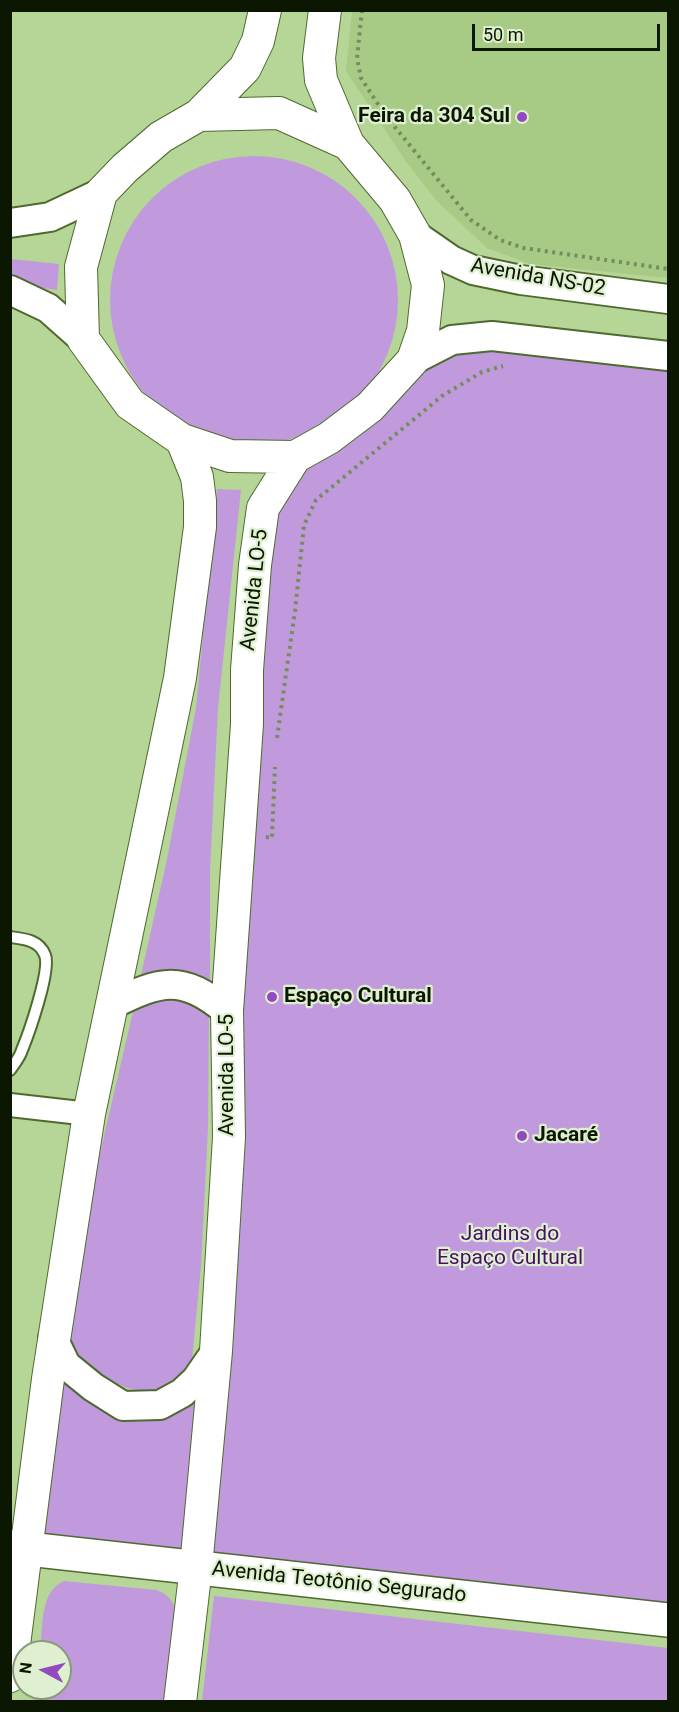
<!DOCTYPE html>
<html>
<head>
<meta charset="utf-8">
<style>
  body { margin:0 }
  #map { position:relative; width:679px; height:1712px; overflow:hidden; background:#b5d696; font-family:Roboto,sans-serif }
  canvas { display:block }
  .frame { position:absolute; inset:0; border:12px solid #0c1701; pointer-events:none }
  .north { position:absolute; left:12px; top:1640px; width:60px; height:60px; box-sizing:border-box; background:#dff0d0; border:2px solid #8b997d; border-radius:50%; rotate:277deg; font-size:16px; font-weight:700; line-height:24px; text-align:center; color:#0c1701 }
  .north::after { content:''; display:block; margin:auto; width:21px; height:27px; background:#924bbe; clip-path:polygon(50% 0,100% 100%,50% 72%,0 100%) }
  .scale { position:absolute; left:472px; top:24px; width:188px; height:27px; box-sizing:border-box; border:3px solid #0c1701; border-top:0; padding-left:8px; font-size:18px; line-height:21px; white-space:nowrap; color:#0c1701; -webkit-text-stroke:4px #dff0d0; paint-order:stroke }
</style>
</head>
<body>
<div id="map">
<canvas width="679" height="1712"></canvas>
<div class="frame"></div>
<div class="north">N</div>
<div class="scale">50 m</div>
</div>
<script>
const g = document.querySelector('canvas').getContext('2d');
g.lineJoin = 'round';
function paint(path, color) { g.fillStyle = color; g.fill(path, 'evenodd'); }
function stroke(path, color, width, dash) { g.strokeStyle = color; g.lineWidth = width; g.lineCap = dash ? 'butt' : 'round'; g.setLineDash(dash || []); g.stroke(path); }
function drawText(font, color, halo, rows, align = 'center') {
  g.font = font + ' Roboto,sans-serif'; g.lineWidth = 4.5; g.setLineDash([]); g.textBaseline = 'middle'; g.strokeStyle = halo; g.fillStyle = color; for (const [text, x, y, turn = 0] of rows) {
    g.save(); g.translate(x, y); g.rotate((+turn || 0) * Math.PI / 180); g.textAlign = isNaN(turn) ? turn : align; if (halo) g.strokeText(text, 0, 0); g.fillText(text, 0, 0); g.restore();
  }
}
paint(new Path2D(`
  M352 11H668V278L530 264 487 248 437 201 407 163 346 71Z`), '#a7ca84');
paint(new Path2D(`
  M110 300a144 144 0 1 1 288 0a144 144 0 1 1-288 0Z
  M11 259 59 264 57 290 11 284Z
  M452 347 668 363V1613L202 1562 269 510 301 462Z
  M217 489 241 490 218 708 210 871V991L139 984 166 864 196 708Z
  M174 998 192 1003 209 1017 208 1128 201 1266 190 1382C181 1384 172 1388 162 1390 124 1398 94 1370 68 1346L77 1252 134 1007Z
  M54 1347 124 1415 212 1361 188 1559 29 1545Z
  M64 1581 156 1590C166 1593 171 1598 175 1608L166 1701 35 1702 37 1688H60V1652H40C43 1628 39 1592 64 1581Z
  M214 1596 668 1648V1701H202Z`), '#c19ade');
const service = new Path2D(`
  M10 937C25 939 39 940 45 955 51 970 29 1033 22 1050 20 1057 15 1063 10 1070`);
const minor = new Path2D(`
  M10 1105 89 1114`);
const tertiary = new Path2D(`
  M10 223 50 217 101 193
  M415 235 451 260 473 270 521 280 668 299
  M10 290 48 308 83 339
  M413 360 452 340 492 336 668 356
  M111 1005C162 980 181 974 227 1011
  M53 1338 66 1365 93 1387 123 1406 160 1405 182 1393 196 1380 216 1351`);
const secondary = new Path2D(`
  M325 10 319 58 321 80 348 144
  M279 113 348 144 395 200 415 235 428 285 423 331 413 360 370 407 329 438 295 457 230 456 182 440 130 404 83 339 81 267 101 193 125 168 161 137 199 115Z
  M199 115 245 68 258 41 265 10
  M10 1676 48 1379 89 1114 180 678 200 527V501L197 477 182 440
  M180 1702 196 1567 216 1351 229 1137 227 1011 247 724V670L255 565 263 508 295 457`);
const primary = new Path2D(`
  M10 1547 668 1620`);
stroke(service, '#4e6a2f', 14);
stroke(minor, '#4e6a2f', 26);
stroke(tertiary, '#4e6a2f', 32);
stroke(secondary, '#4e6a2f', 34);
stroke(primary, '#4e6a2f', 36);
stroke(new Path2D(`
  M362 10 357 58 361 78 385 115 471 220 500 240 524 248 668 269
  M277 738 295 611 304 525 316 500 442 396 482 372 503 366
  M266 837 272 838 275 767`), '#748d5d', 4, [3, 4.5]);
stroke(service, '#fff', 10);
stroke(minor, '#fff', 22);
stroke(tertiary, '#fff', 28);
stroke(secondary, '#fff', 32);
stroke(primary, '#fff', 33);
for (const [x, y, r, color] of [
  [522,117,6,"#924bbe"],
  [272,997,6,"#924bbe"],
  [522,1136,6,"#924bbe"]
]) { const dot = new Path2D(); dot.arc(x, y, r, 0, 2 * Math.PI); g.fillStyle = color; g.fill(dot); stroke(dot, '#dff0d0', 2); }
drawText('bold 21px', '#0c1701', '#dff0d0', [
  ["Feira da 304 Sul",510,117,"right"],
  ["Espaço Cultural",284,997],
  ["Jacaré",534,1136]
], 'left');
drawText('21px', '#0c1701', '#dff0d0', [
  ["Avenida NS-02",538,278,10],
  ["Avenida LO-5",255,590,-84],
  ["Avenida LO-5",228,1075,-90],
  ["Avenida Teotônio Segurado",339,1583,6]
]);
drawText('21px', '#470e65', '#dff0d0', [
  ["Jardins do",510,1235],
  ["Espaço Cultural",510,1259]
]);
</script>
</body>
</html>
